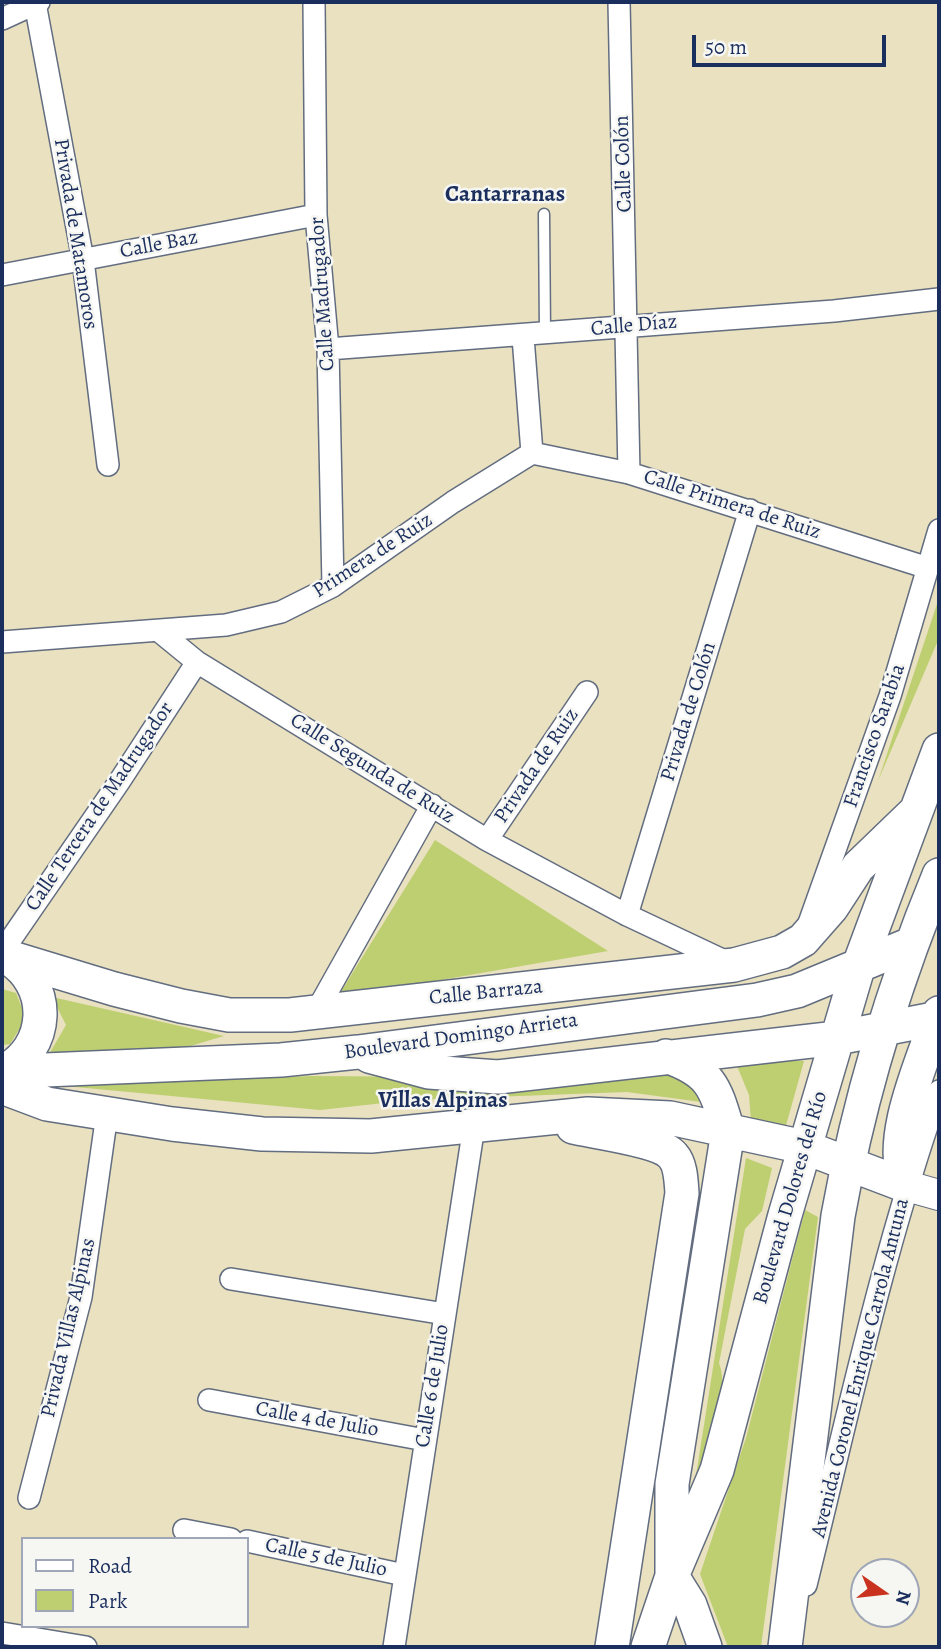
<!DOCTYPE html>
<html>
<head>
<meta charset="utf-8">
<style>
  body { margin:0 }
  #map { position:relative; width:941px; height:1649px; overflow:hidden; background:#e9e1bf; font-family:Alegreya,serif }
  canvas { display:block }
  .frame { position:absolute; inset:0; border:4px solid #1b2f5e; pointer-events:none }
  .legend { position:absolute; left:21px; top:1537px; width:228px; height:91px; box-sizing:border-box; background:#f6f6f2; border:2px solid #9ea6b7; margin:0; padding:9px 12px; list-style:none; font-size:21px; color:#1b2f5e }
  .legend li { display:flex; align-items:center; gap:14px; height:35px }
  .legend b { width:35px; border:2px solid #9ea6b7 }
  .north { position:absolute; left:850px; top:1558px; width:70px; height:70px; box-sizing:border-box; background:#f6f6f2; border:2px solid #9ea6b7; border-radius:50%; rotate:104deg; font-size:19px; font-weight:700; line-height:28px; text-align:center; color:#1b2f5e }
  .north::after { content:''; display:block; margin:auto; width:24px; height:32px; background:#c8321e; clip-path:polygon(50% 0,100% 100%,50% 72%,0 100%) }
  .scale { position:absolute; left:692px; top:35px; width:194px; height:32px; box-sizing:border-box; border:4px solid #1b2f5e; border-top:0; padding-left:9px; font-size:21px; line-height:24px; white-space:nowrap; color:#1b2f5e; -webkit-text-stroke:5px #f6f6f2; paint-order:stroke }
</style>
</head>
<body>
<div id="map">
<canvas width="941" height="1649"></canvas>
<div class="frame"></div>
<ul class="legend">
<li><b style="height:9px;background:#fff"></b>Road</li>
<li><b style="height:19px;background:#bdcf71"></b>Park</li>
</ul>
<div class="north">N</div>
<div class="scale">50 m</div>
</div>
<script>
const g = document.querySelector('canvas').getContext('2d');
g.lineJoin = 'round';
function paint(path, color) { g.fillStyle = color; g.fill(path, 'evenodd'); }
function stroke(path, color, width, dash) { g.strokeStyle = color; g.lineWidth = width; g.lineCap = dash ? 'butt' : 'round'; g.setLineDash(dash || []); g.stroke(path); }
function drawText(font, color, halo, rows, align = 'center') {
  g.font = font + ' Alegreya,serif'; g.lineWidth = 5; g.setLineDash([]); g.textBaseline = 'middle'; g.strokeStyle = halo; g.fillStyle = color; for (const [text, x, y, turn = 0] of rows) {
    g.save(); g.translate(x, y); g.rotate((+turn || 0) * Math.PI / 180); g.textAlign = isNaN(turn) ? turn : align; if (halo) g.strokeText(text, 0, 0); g.fillText(text, 0, 0); g.restore();
  }
}
paint(new Path2D(`
  M939 598V638L878 781Z
  M435 840 608 951 337 998Z
  M2 989 16 993 26 1018 10 1044 2 1045Z
  M52 997 224 1036 180 1049 48 1056 66 1025Z
  M735 1061H804L785 1129 751 1121 749 1095Z
  M682 1070 709 1103 627 1092 411 1100 320 1110 65 1086 311 1076 447 1077Z
  M746 1158 772 1168 762 1211 745 1229 719 1363C731 1393 706 1452 695 1482Z
  M805 1210 818 1217 761 1647H728L700 1574 746 1438Z`), '#bdcf71');
const lane = new Path2D(`
  M544 214 545 334`);
const street = new Path2D(`
  M314 2 316 215 328 349 333 586
  M619 2 629 473
  M35 3 83 260 108 465
  M2 19 39 2
  M2 275 316 215
  M523 337 532 453
  M328 349 834 311 939 299
  M532 453 629 473 928 568
  M159 631 197 662 487 840 627 915 731 964
  M2 642 226 625 281 612 333 586 453 502 532 453
  M487 840 587 692
  M627 915 750 510
  M809 923 890 696 939 530
  M2 952 119 782 197 662
  M316 1012 432 805
  M231 1279 445 1314
  M209 1400 425 1440
  M29 1498 81 1297 107 1114
  M184 1530 231 1539
  M247 1541 404 1575
  M806 1585C847 1419 882 1253 939 1091
  M2 1633 86 1647
  M394 1647 474 1126`);
const secondary = new Path2D(`
  M907 1186 939 1195`);
const primary = new Path2D(`
  M2 955 114 989 181 1006 229 1015H290L734 965 782 952 803 940 832 907 858 867 914 813
  M369 1056 429 1072 498 1077 837 1038 939 1018
  M666 1056C712 1072 715 1087 728 1131L672 1484V1576L690 1605 705 1647
  M2 1072C51 1049 53 983 6 957
  M2 1076 45 1070 281 1060 358 1052 757 1000 797 991 911 944
  M2 1087 47 1104 172 1124 262 1134 371 1136 588 1114 670 1118 804 1147 907 1186
  M573 1127C594 1132 661 1140 673 1156 681 1165 681 1181 682 1193L612 1647
  M907 1186C884 1142 924 1058 939 1013
  M648 1647 672 1576 717 1470 785 1215 858 968 939 750
  M785 1647 838 1216C859 1099 894 984 939 875`);
stroke(lane, '#636d80', 13);
stroke(street, '#636d80', 24);
stroke(secondary, '#636d80', 32);
stroke(primary, '#636d80', 36);
stroke(lane, '#fff', 10);
stroke(street, '#fff', 21);
stroke(secondary, '#fff', 30);
stroke(primary, '#fff', 33);
drawText('21px', '#1b2f5e', '#f6f6f2', [
  ["Calle Colón",624,164,-92],
  ["Privada de Matamoros",75,234,81],
  ["Calle Baz",159,245,-11],
  ["Calle Madrugador",323,294,-94],
  ["Calle Díaz",634,326,-5],
  ["Calle Primera de Ruiz",732,505,18],
  ["Primera de Ruiz",373,556,-33],
  ["Privada de Colón",689,712,-73],
  ["Francisco Sarabia",875,736,-71],
  ["Privada de Ruiz",537,766,-56],
  ["Calle Segunda de Ruiz",372,769,32],
  ["Calle Tercera de Madrugador",100,807,-56],
  ["Calle Barraza",486,993,-6],
  ["Boulevard Domingo Arrieta",461,1037,-8],
  ["Boulevard Dolores del Río",791,1198,-74],
  ["Privada Villas Alpinas",69,1328,-77],
  ["Avenida Coronel Enrique Carrola Antuna",861,1368,-76],
  ["Calle 6 de Julio",433,1386,-81],
  ["Calle 4 de Julio",317,1420,10],
  ["Calle 5 de Julio",326,1558,12]
]);
drawText('bold 23px', '#1b2f5e', '#f6f6f2', [
  ["Cantarranas",505,195],
  ["Villas Alpinas",443,1101]
]);
</script>
</body>
</html>
